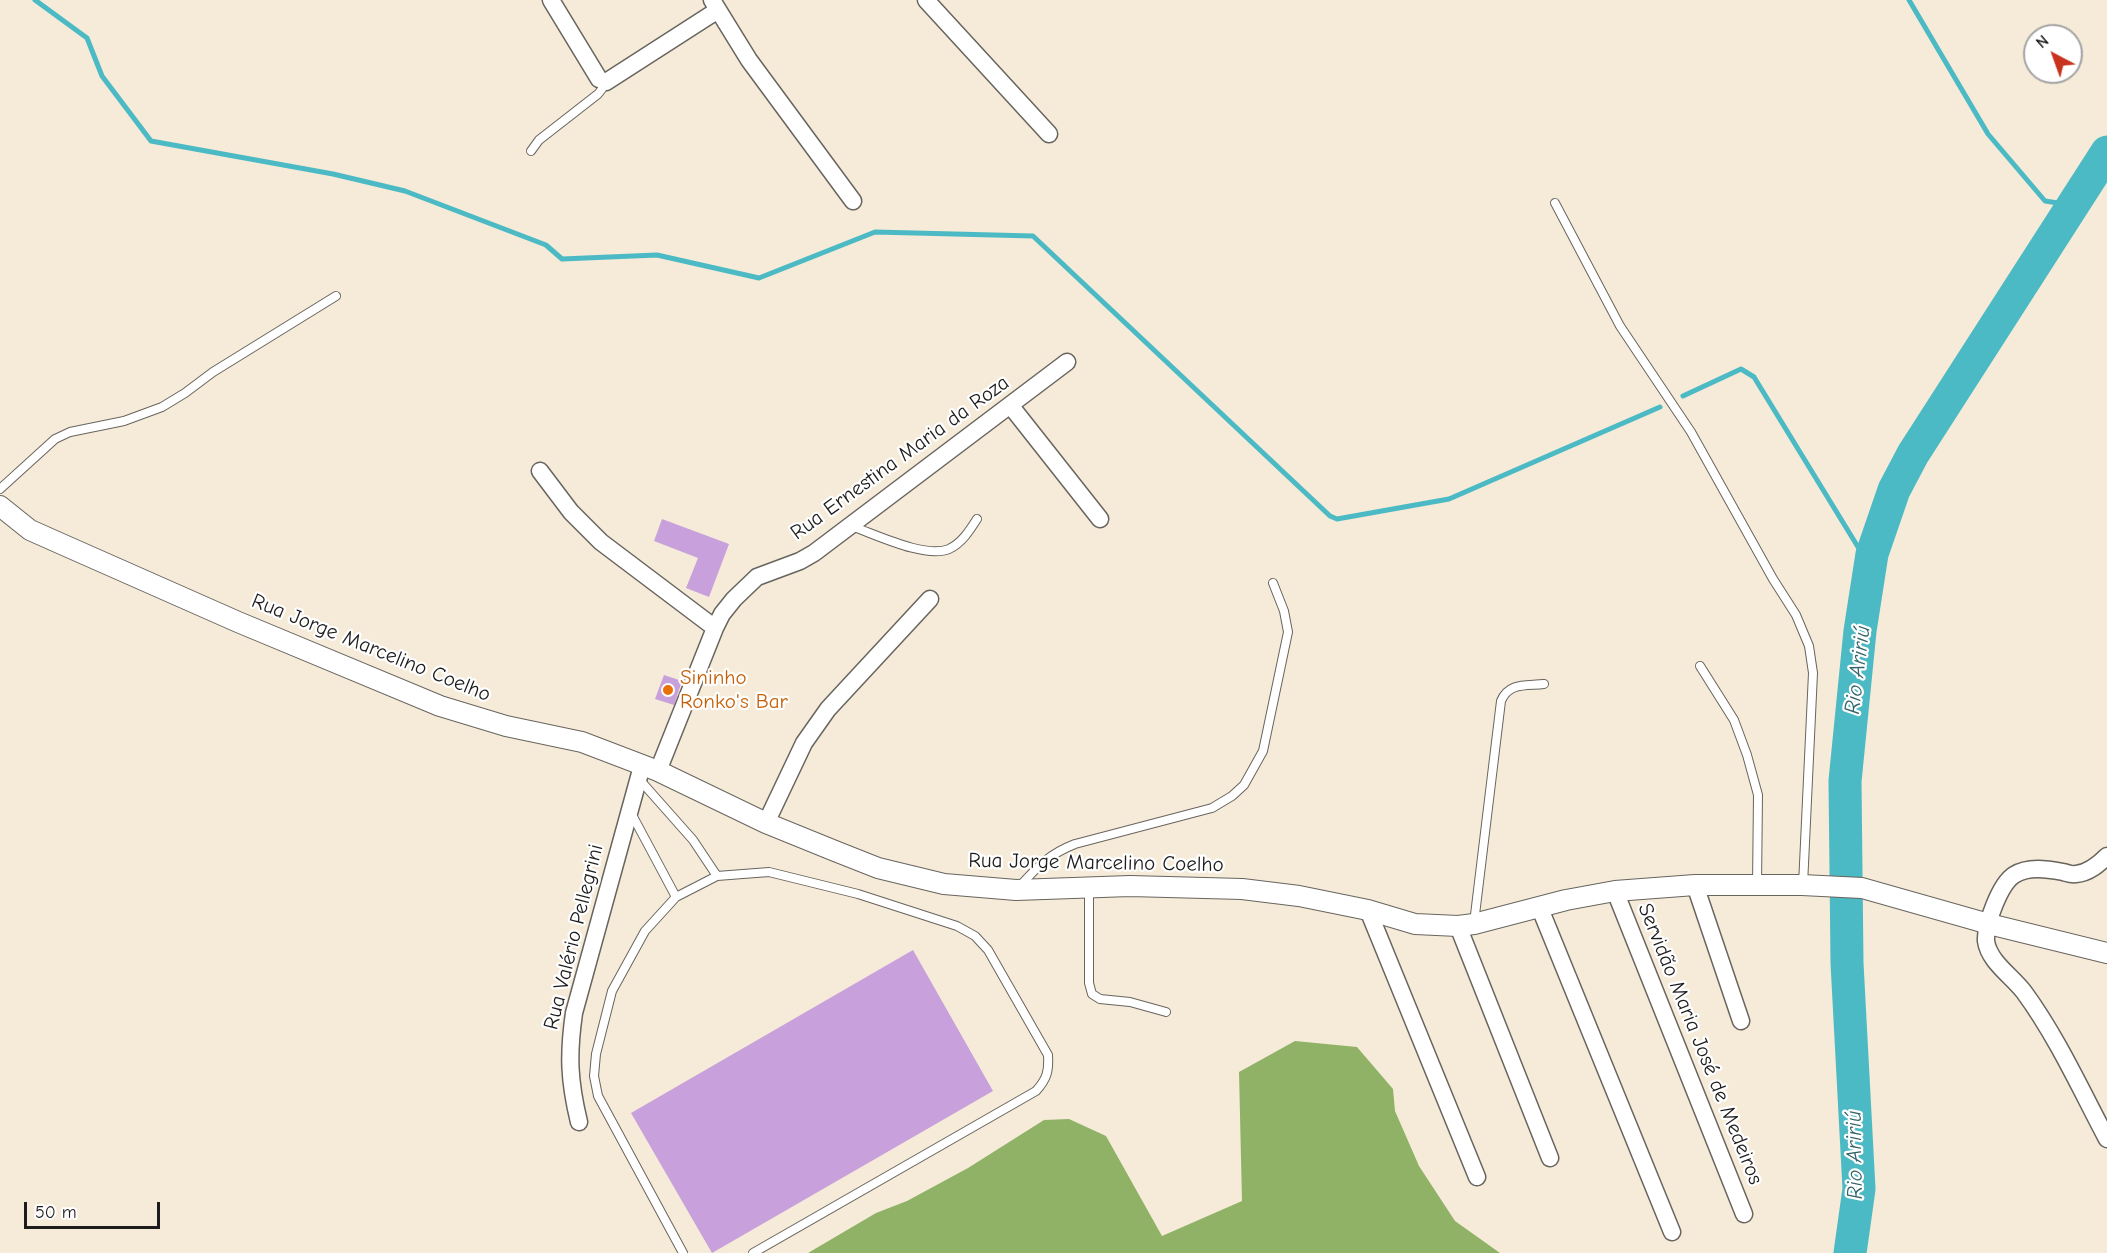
<!DOCTYPE html>
<html>
<head>
<meta charset="utf-8">
<style>
  body { margin:0 }
  #map { position:relative; width:2107px; height:1253px; overflow:hidden; background:#f5ebd8; font-family:"Comic Neue",sans-serif }
  canvas { display:block }
  .north { position:absolute; left:2023px; top:24px; width:60px; height:60px; box-sizing:border-box; background:#fff; border:2px solid #a4a4a4; border-radius:50%; rotate:319deg; font-size:16px; font-weight:700; line-height:24px; text-align:center; color:#1c1c1c }
  .north::after { content:''; display:block; margin:auto; width:21px; height:27px; background:#c8321e; clip-path:polygon(50% 0,100% 100%,50% 72%,0 100%) }
  .scale { position:absolute; left:24px; top:1202px; width:136px; height:27px; box-sizing:border-box; border:3px solid #1c1c1c; border-top:0; padding-left:8px; font-size:18px; line-height:21px; white-space:nowrap; color:#1c1c1c; -webkit-text-stroke:4px #fff; paint-order:stroke }
</style>
</head>
<body>
<div id="map">
<canvas width="2107" height="1253"></canvas>
<div class="north">N</div>
<div class="scale">50 m</div>
</div>
<script>
const g = document.querySelector('canvas').getContext('2d');
g.lineJoin = 'round';
function paint(path, color) { g.fillStyle = color; g.fill(path, 'evenodd'); }
function stroke(path, color, width, dash) { g.strokeStyle = color; g.lineWidth = width; g.lineCap = dash ? 'butt' : 'round'; g.setLineDash(dash || []); g.stroke(path); }
function drawText(font, color, halo, rows, align = 'center') {
  g.font = font + ' "Comic Neue",sans-serif'; g.lineWidth = 4.5; g.setLineDash([]); g.textBaseline = 'middle'; g.strokeStyle = halo; g.fillStyle = color; for (const [text, x, y, turn = 0] of rows) {
    g.save(); g.translate(x, y); g.rotate((+turn || 0) * Math.PI / 180); g.textAlign = isNaN(turn) ? turn : align; if (halo) g.strokeText(text, 0, 0); g.fillText(text, 0, 0); g.restore();
  }
}
paint(new Path2D(`
  M1295 1041 1357 1047 1393 1089 1395 1111 1419 1166 1455 1221 1500 1253H808L876 1213 907 1201 968 1168 1044 1120 1069 1119 1106 1136 1162 1236 1242 1201 1239 1072Z`), '#90b266');
stroke(new Path2D(`
  M35 0 87 38 102 76 151 141 333 174 405 191 546 245 562 259 657 255 759 278 875 232 1033 236 1330 516 1337 519 1449 499 1660 407
  M1909 0 1988 134 2045 201 2071 205
  M1683 396 1741 369 1754 377 1858 547 1865 554H1872`), '#4cbac4', 5);
stroke(new Path2D(`
  M1850 1253 1859 1189 1847 963 1845 781 1860 631 1872 554 1894 490 1913 454 2107 152`), '#4cbac4', 33);
paint(new Path2D(`
  M662 519 729 544 709 597 686 588 698 558 654 541Z
  M664 675 682 681 674 705 655 699Z
  M913 950 993 1091 712 1253 631 1113Z`), '#c8a0dc');
const service = new Path2D(`
  M531 151 539 140 598 94 602 89 606 82
  M1555 203 1620 326 1691 432 1773 579 1796 615 1809 646 1813 673 1803 885
  M0 489 55 439 70 432 124 421 162 407 185 393 213 372 336 296
  M851 526C875 534 925 559 949 549 962 543 970 530 977 519
  M1700 666 1734 720 1747 755 1758 795 1757 885
  M639 779 693 840 717 876
  M630 811 676 897
  M1019 887C1037 867 1049 854 1075 844L1212 808 1232 796 1244 785 1263 751 1288 632 1284 611 1273 583
  M1089 888V983L1092 994 1100 999 1130 1002 1166 1012
  M1474 923 1501 701C1509 682 1526 686 1544 684
  M683 1253 598 1096 594 1076 596 1054 612 991 645 931 676 897 717 876 769 872 858 894 957 926 975 936 988 950 1048 1055C1049 1071 1047 1079 1036 1091L753 1253`);
const minor = new Path2D(`
  M551 0 599 79 606 82 718 10
  M712 0 749 60 853 201
  M926 0 1049 134
  M1010 405 1100 519
  M540 471 571 512 601 542 715 628
  M658 771 715 628 722 614 734 599 757 577 800 561 814 553 1067 362
  M766 823 804 743 828 709 930 599
  M1695 885 1741 1021
  M1615 891 1744 1214
  M1539 906 1672 1232
  M1368 910 1477 1177
  M1458 926 1550 1158
  M579 1122C569 1081 568 1055 574 1013L642 766
  M2107 1139C2081 1090 2057 1037 2024 992 2012 976 1989 962 1986 941 1985 924 2000 884 2014 875 2028 866 2047 869 2063 872 2067 873 2072 875 2076 874 2089 873 2099 864 2107 856`);
const tertiary = new Path2D(`
  M0 506 30 530 57 542 238 622 440 706 506 726 582 742 658 771 766 823 835 851 878 868 944 884 1016 890 1130 886 1242 889 1299 896 1368 910 1415 924 1458 926 1474 924 1566 900 1615 891 1695 885H1802L1862 888 1989 924 2107 953`);
stroke(service, '#68645e', 10);
stroke(minor, '#68645e', 19);
stroke(tertiary, '#68645e', 22);
stroke(service, '#fff', 8);
stroke(minor, '#fff', 16);
stroke(tertiary, '#fff', 20);
for (const [x, y, r, color] of [
  [668,690,6,"#e8710a"]
]) { const dot = new Path2D(); dot.arc(x, y, r, 0, 2 * Math.PI); g.fillStyle = color; g.fill(dot); stroke(dot, '#fff', 2); }
drawText('21px', '#1c1c1c', '#fff', [
  ["Rua Ernestina Maria da Roza",900,458,-36],
  ["Rua Jorge Marcelino Coelho",371,648,22],
  ["Rua Jorge Marcelino Coelho",1096,863,1],
  ["Rua Valério Pellegrini",574,937,-76],
  ["Servidão Maria José de Medeiros",1700,1044,68]
]);
drawText('21px', '#c56008', '#fff', [
  ["Sininho",680,678],
  ["Ronko's Bar",680,702]
], 'left');
drawText('italic 22px', '#326368', '#fff', [
  ["Rio Aririú",1858,670,-83],
  ["Rio Aririú",1855,1155,-91]
]);
</script>
</body>
</html>
